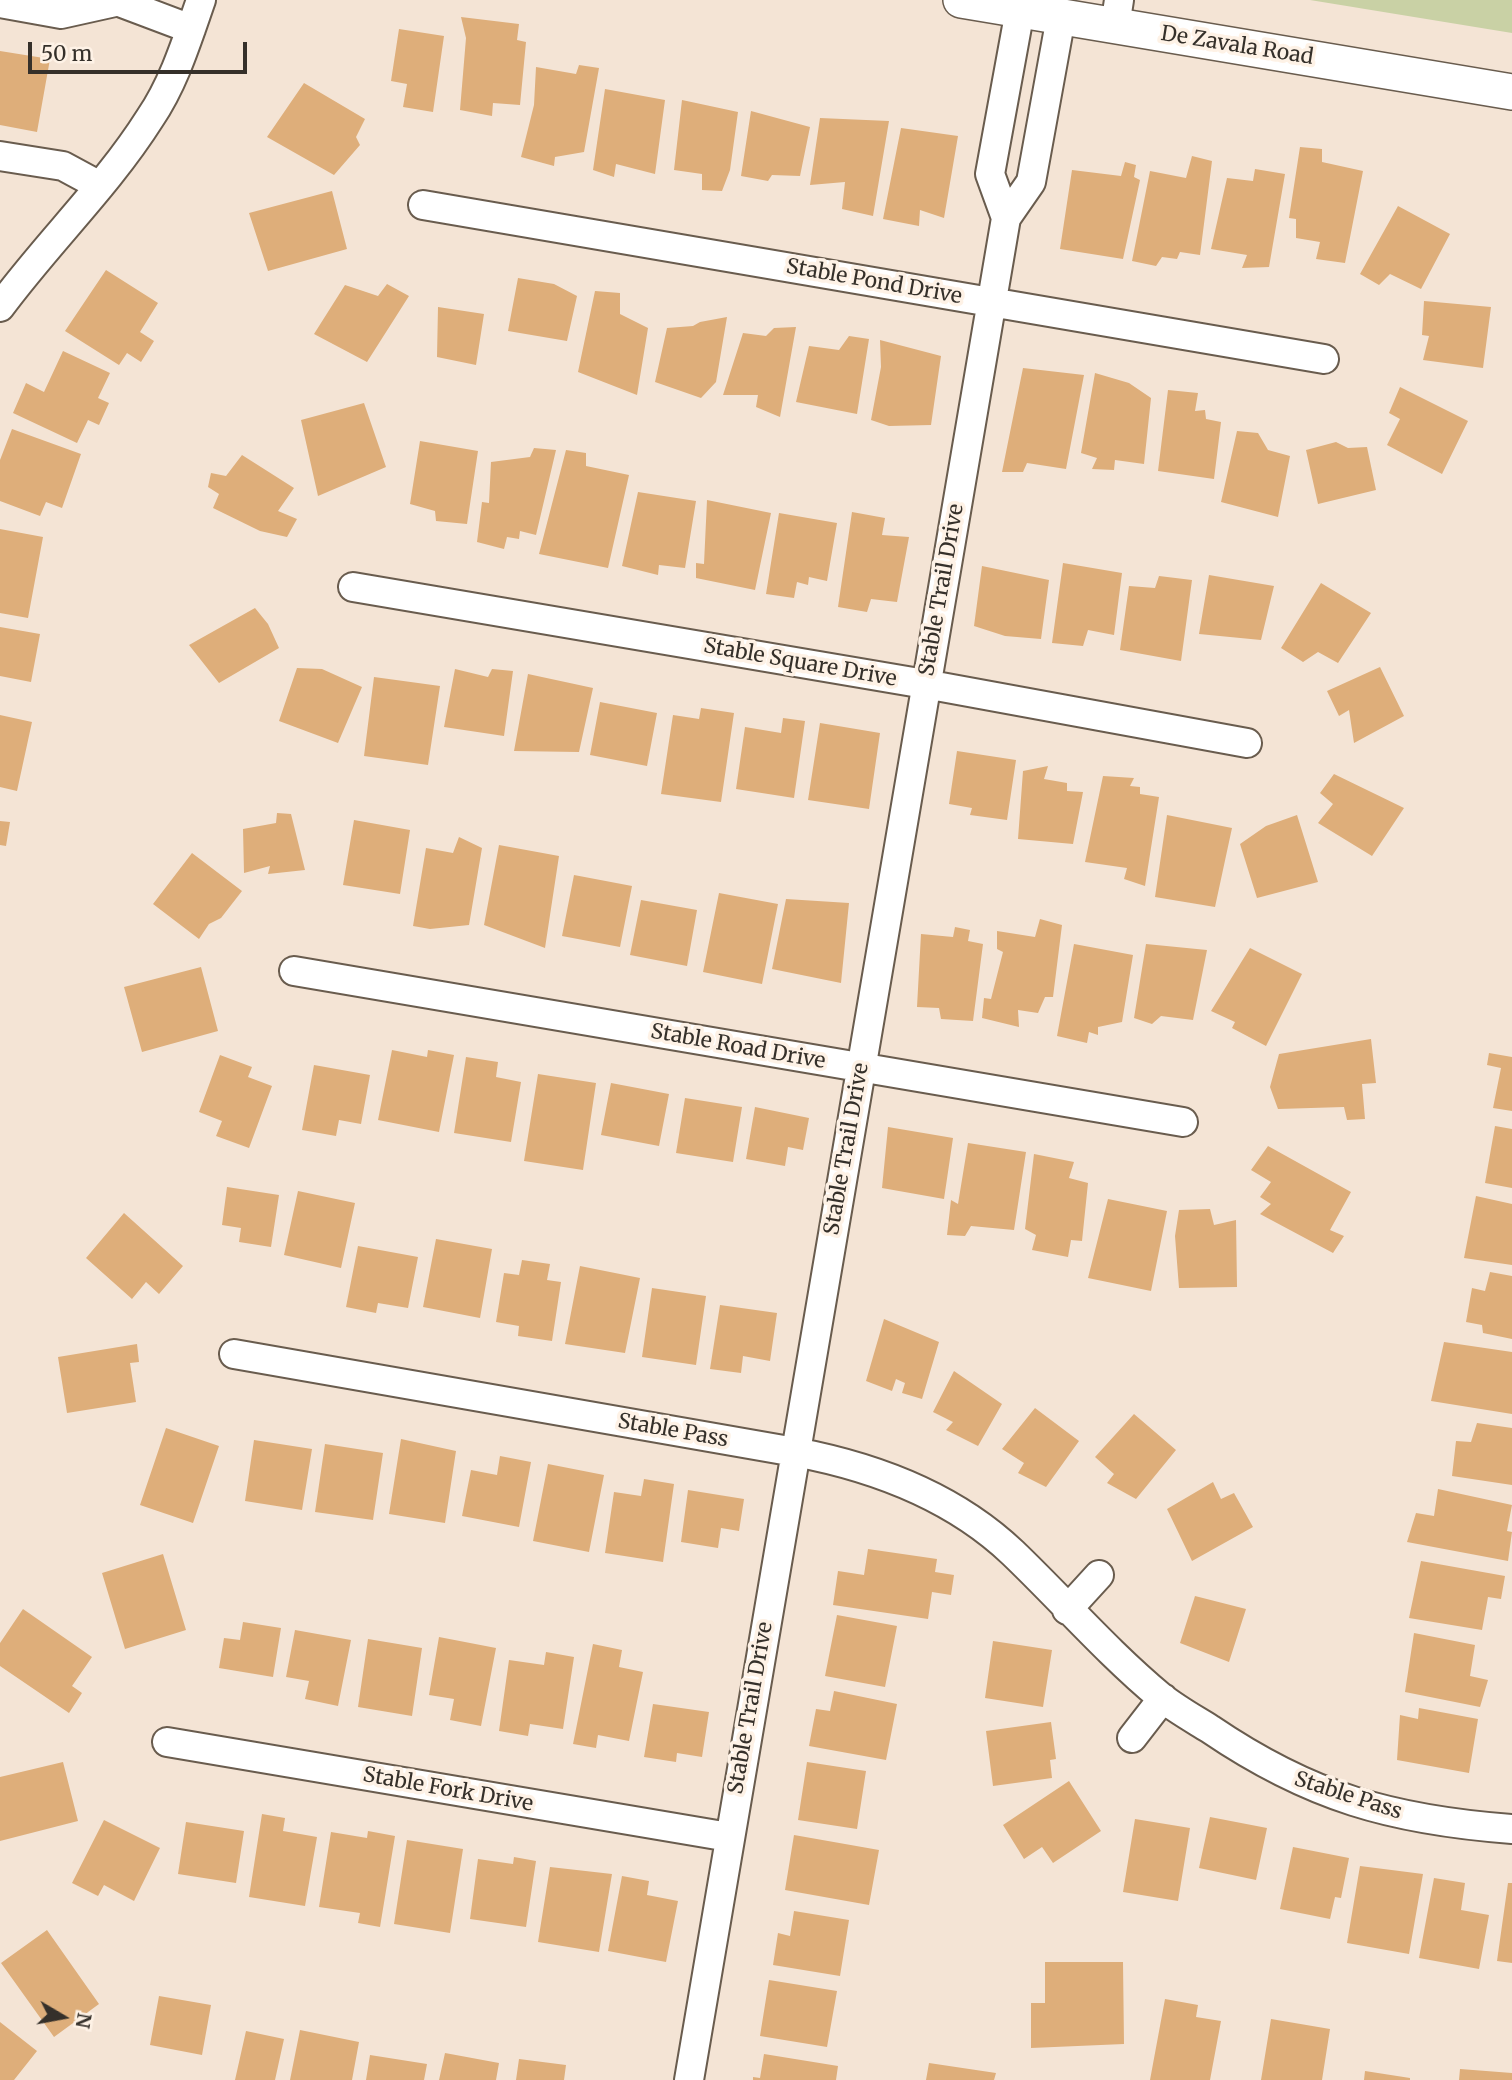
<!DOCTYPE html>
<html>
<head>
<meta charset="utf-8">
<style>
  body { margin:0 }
  #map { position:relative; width:1512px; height:2080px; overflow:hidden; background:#f4e4d5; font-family:Merriweather,serif }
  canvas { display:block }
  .north { position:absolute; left:28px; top:1982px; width:70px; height:70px; -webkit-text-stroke:5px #fef2e6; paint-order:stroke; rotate:100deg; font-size:19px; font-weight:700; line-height:28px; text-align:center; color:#35302a }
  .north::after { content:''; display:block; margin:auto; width:24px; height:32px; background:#35302a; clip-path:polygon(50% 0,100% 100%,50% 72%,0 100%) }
  .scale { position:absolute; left:28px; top:42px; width:219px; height:32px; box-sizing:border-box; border:4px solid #35302a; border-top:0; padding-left:9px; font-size:21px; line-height:24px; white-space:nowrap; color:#35302a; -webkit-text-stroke:5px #fef2e6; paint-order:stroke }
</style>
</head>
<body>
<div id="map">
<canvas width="1512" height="2080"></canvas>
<div class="north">N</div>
<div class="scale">50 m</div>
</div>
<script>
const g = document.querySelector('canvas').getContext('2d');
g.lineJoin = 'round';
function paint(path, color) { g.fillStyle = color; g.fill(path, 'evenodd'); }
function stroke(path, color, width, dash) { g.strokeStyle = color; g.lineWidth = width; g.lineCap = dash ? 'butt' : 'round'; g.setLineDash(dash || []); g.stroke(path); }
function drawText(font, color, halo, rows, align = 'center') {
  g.font = font + ' Merriweather,serif'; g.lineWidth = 7; g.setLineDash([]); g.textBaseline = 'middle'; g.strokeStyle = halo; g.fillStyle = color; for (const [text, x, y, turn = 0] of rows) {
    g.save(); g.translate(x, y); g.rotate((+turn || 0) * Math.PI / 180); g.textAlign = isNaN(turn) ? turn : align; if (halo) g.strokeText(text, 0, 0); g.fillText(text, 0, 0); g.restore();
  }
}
paint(new Path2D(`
  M1310 0H1512V33Z`), '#c9d1a5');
paint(new Path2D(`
  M461 17 519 24 517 40 526 42 520 105 493 103 492 116 460 110 466 38Z
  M399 29 444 36 433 112 403 107 407 84 391 81Z
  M0 51 50 59 37 132 0 125Z
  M579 65 599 68 584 152 555 157 554 166 521 157 534 105 536 67 576 74Z
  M304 83 365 119 356 137 360 145 334 175 267 137Z
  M605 89 665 100 655 174 616 164 614 177 593 170Z
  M682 100 738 112 730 170 722 191 702 190V174L674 170Z
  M751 111 810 127 800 176 772 175 768 181 741 176Z
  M820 118 889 121 873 216 842 209 845 182 810 185Z
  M901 128 958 136 944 218 920 210 919 226 883 219Z
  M1300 147 1322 149V162L1363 171 1345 263 1316 259 1320 242 1296 238V219L1289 218Z
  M1192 156 1212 161 1200 255 1180 252 1177 259 1162 257 1156 266 1132 261 1150 171 1186 178Z
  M1125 162 1136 165 1134 177 1140 180 1123 259 1060 249 1072 170 1121 176Z
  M1255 169 1285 174 1269 267 1242 268 1247 255 1211 249 1227 178 1253 181Z
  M332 191 347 249 268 271 249 213Z
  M1398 206 1450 234 1421 289 1390 274 1379 285 1360 274Z
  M106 270 158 303 140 332 154 341 141 362 127 353 119 365 65 331Z
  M518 278 554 284 577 296 567 341 508 331Z
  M387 284 409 296 367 362 314 334 345 285 378 296Z
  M595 291 620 293V314L648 328 637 395 578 372Z
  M1424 301 1491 307 1483 368 1423 360 1429 336 1422 335Z
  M438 307 484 314 476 365 437 357Z
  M727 317 716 382 701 398 655 382 667 328 693 326 700 322Z
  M796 327 780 417 756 407 758 395H723L743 333 766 336 774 328Z
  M849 336 869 339 857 414 796 402 809 346 839 350Z
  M880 340 941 356 931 425 889 426 871 420 881 367Z
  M63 351 110 373 98 398 109 403 99 425 88 420 77 443 13 413 26 383 44 392Z
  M1023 368 1084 375 1066 469 1027 463 1023 472H1002Z
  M1095 373 1129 383 1151 398 1144 464 1115 460 1114 470 1092 469 1097 458 1081 453Z
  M1400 387 1468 421 1442 474 1387 445 1400 419 1389 413Z
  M1168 390 1198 393 1195 411 1205 410 1206 419 1221 422 1214 479 1158 471Z
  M364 403 386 467 318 496 301 420Z
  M12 429 81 454 62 508 46 502 40 516 0 501V460Z
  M1237 431 1258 433 1268 450 1290 456 1278 517 1221 502Z
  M420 441 478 451 467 524 436 521 435 511 410 504Z
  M1336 442 1348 448 1367 447 1376 490 1318 504 1306 450Z
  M534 448 556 450 536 535 520 531 519 539 507 537 504 549 477 542 482 502 489 503 491 462 530 457Z
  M566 450 586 453V466L629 475 608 568 539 554Z
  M242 455 294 488 278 511 297 519 287 537 260 531 213 508 219 494 208 487 211 473 226 476Z
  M638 492 696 501 685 568 659 565 658 575 622 566Z
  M707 500 771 513 755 590 696 578V563L704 564Z
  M852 512 885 518 882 535 909 537 897 602 871 599 867 612 838 607Z
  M779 513 837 523 827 581 809 577 808 585 797 582 794 598 766 594Z
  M0 529 43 537 28 618 0 613Z
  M1063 563 1122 573 1114 635 1088 630 1083 646 1052 643Z
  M982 566 1049 580 1041 639 1005 636 974 626Z
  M1209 575 1274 586 1261 640 1199 634Z
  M1159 576 1192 580 1181 661 1120 650 1129 586 1155 588Z
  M1321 583 1371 613 1338 663 1318 652 1303 662 1281 648Z
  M255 608 268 624 279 648 219 683 189 645Z
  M0 627 40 634 31 682 0 676Z
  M1380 667 1404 716 1354 743 1349 710 1339 716 1327 691Z
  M297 668 322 669 362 687 338 743 279 721Z
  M455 669 488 677 492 669 513 671 504 736 444 727Z
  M528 674 593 688 579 752 514 751Z
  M374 677 440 686 428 765 364 756Z
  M600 702 657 713 647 766 590 755Z
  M701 708 734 713 721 802 661 794 673 715 699 719Z
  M0 715 32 722 17 791 0 787Z
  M783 718 805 721 794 798 736 789 745 727 781 733Z
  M820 723 880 733 869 809 808 800Z
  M957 751 1016 760 1007 820 970 815 972 808 949 804Z
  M1048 766 1044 779 1067 783V791L1083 792 1073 844 1018 839 1023 771Z
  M1334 774 1404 808 1372 856 1318 823 1333 804 1320 793Z
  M1103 776 1134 778 1130 786 1140 787V794L1159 797 1145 886 1124 879 1127 868 1085 862Z
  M277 813 291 814 305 870 268 874 270 866 244 873 243 829 276 823Z
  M1167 815 1232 828 1215 907 1155 897Z
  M1297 815 1318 882 1257 898 1240 844 1266 826Z
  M354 820 410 830 400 894 343 885Z
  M0 821 10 822 6 846 0 845Z
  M459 837 482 848 469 925 430 929 413 926 426 848 453 853Z
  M499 845 559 856 545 948 484 925Z
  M192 853 242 891 221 918 209 924 199 939 153 904Z
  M574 875 632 886 620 947 562 936Z
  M719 893 778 904 762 984 703 972Z
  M786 899 849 903 841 983 772 969Z
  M641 900 697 910 687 966 630 955Z
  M1040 919 1062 925 1053 997H1045L1038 1013 1018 1010 1019 1027 982 1018 984 998 991 999 1003 952 997 949V931L1035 937Z
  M955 927 970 930 968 941 983 944 973 1021 941 1019 939 1008 917 1007 921 934 953 937Z
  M1074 944 1133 955 1122 1022 1098 1027V1035L1089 1032 1087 1043 1057 1036Z
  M1146 944 1207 950 1193 1020 1161 1016 1152 1024 1134 1018Z
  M1250 948 1302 974 1266 1046 1232 1028 1235 1022 1211 1011Z
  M201 967 218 1031 142 1052 124 987Z
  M1371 1039 1376 1083 1362 1084 1365 1119 1347 1120 1344 1107 1278 1109 1270 1087 1279 1054Z
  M392 1050 427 1057 428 1050 454 1055 439 1132 378 1120Z
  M1489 1053 1512 1057V1111L1493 1108 1501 1068 1487 1065Z
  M220 1055 252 1067 248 1077 272 1086 249 1148 216 1136 222 1121 199 1112Z
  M466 1057 498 1062 496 1077 521 1082 511 1142 454 1133Z
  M314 1065 370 1075 361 1124 339 1120 336 1136 302 1130Z
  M538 1074 596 1083 583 1170 524 1161Z
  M611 1083 669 1094 659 1146 601 1135Z
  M685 1098 742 1107 733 1162 676 1153Z
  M755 1107 809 1118 803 1150 788 1147 785 1166 746 1159Z
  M1495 1126 1512 1129V1188L1485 1183Z
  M888 1127 953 1138 944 1199 882 1188Z
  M968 1143 1026 1152 1014 1230 971 1226 965 1236 947 1235 951 1200 958 1204Z
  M1268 1146 1351 1192 1330 1230 1344 1236 1333 1253 1260 1214 1271 1204 1260 1197 1271 1182 1251 1170Z
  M1034 1154 1074 1162 1069 1178 1088 1183 1082 1241 1071 1240 1068 1257 1032 1250 1036 1235 1025 1229Z
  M227 1187 279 1195 271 1247 239 1242 241 1228 222 1225Z
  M298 1191 355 1203 341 1268 284 1255Z
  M1476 1196 1512 1204V1265L1464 1258Z
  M1108 1199 1167 1211 1151 1291 1088 1278Z
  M1210 1209 1214 1225 1236 1220 1237 1287 1179 1288 1175 1236 1179 1210Z
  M124 1213 183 1266 159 1294 146 1282 132 1299 86 1258Z
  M436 1239 492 1249 480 1318 423 1307Z
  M358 1246 418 1257 408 1308 378 1303 376 1313 346 1307Z
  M522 1260 550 1264 547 1280 561 1282 552 1341 518 1336 519 1326 496 1322 504 1273 519 1275Z
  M580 1266 640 1278 625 1353 565 1344Z
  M1490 1272 1512 1276V1339L1483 1333 1482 1325 1466 1322 1472 1288 1485 1291Z
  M652 1288 706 1296 696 1365 642 1357Z
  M720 1305 777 1313 770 1361 743 1356 741 1373 710 1369Z
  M884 1319 939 1342 922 1399 902 1393 905 1383 896 1379 892 1391 866 1381Z
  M1444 1342 1512 1352V1414L1431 1401Z
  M137 1344 139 1362 130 1363 136 1402 67 1413 58 1357Z
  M954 1371 1002 1404 978 1446 946 1430 953 1422 933 1412Z
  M1035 1408 1079 1441 1046 1487 1018 1473 1024 1463 1002 1449Z
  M1134 1414 1176 1450 1136 1499 1107 1483 1114 1474 1095 1457Z
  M1477 1423 1512 1428V1485L1452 1476 1456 1441 1471 1442Z
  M166 1428 219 1446 193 1523 140 1505Z
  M401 1439 456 1451 445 1523 389 1514Z
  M254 1440 312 1449 302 1510 245 1501Z
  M325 1444 383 1453 373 1520 315 1512Z
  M500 1456 531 1462 519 1527 462 1516 471 1470 497 1475Z
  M548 1464 604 1475 589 1552 533 1541Z
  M644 1479 674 1484 663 1562 605 1553 614 1492 641 1496Z
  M1213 1482 1221 1499 1234 1493 1253 1527 1192 1561 1167 1509Z
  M1438 1489 1512 1505 1507 1531 1512 1532 1508 1561 1407 1542 1416 1513 1434 1516Z
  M688 1490 744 1499 739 1531 721 1528 718 1548 681 1542Z
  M868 1549 937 1559 935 1572 954 1575 951 1595 932 1592 928 1619 833 1605 838 1571 864 1575Z
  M163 1554 186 1630 125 1649 102 1573Z
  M1421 1561 1505 1576 1501 1599 1488 1597 1482 1630 1409 1618Z
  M1195 1596 1246 1609 1229 1662 1180 1643Z
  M23 1609 92 1657 72 1686 82 1693 69 1713 0 1666V1643Z
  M837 1615 897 1626 885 1687 825 1676Z
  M243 1622 281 1628 273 1677 219 1668 224 1638 240 1640Z
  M295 1630 351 1640 338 1706 305 1699 309 1681 286 1677Z
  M1414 1633 1475 1645 1470 1676 1488 1680 1480 1707 1405 1692Z
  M439 1637 496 1648 481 1726 450 1720 454 1699 429 1695Z
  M368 1639 422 1648 412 1716 358 1707Z
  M993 1641 1052 1650 1043 1707 985 1698Z
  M593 1644 622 1650 619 1667 643 1672 629 1741 598 1735 596 1748 573 1744Z
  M546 1652 574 1657 563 1729 530 1724 528 1736 499 1731 509 1660 544 1665Z
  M834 1691 897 1704 886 1760 809 1746 816 1709 830 1711Z
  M653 1704 709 1712 702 1757 677 1753 676 1762 644 1757Z
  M1419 1708 1478 1719 1469 1773 1397 1760 1400 1715 1418 1719Z
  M1051 1722 1056 1759 1050 1760 1052 1778 993 1786 986 1731Z
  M63 1762 78 1821 0 1841V1777Z
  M807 1762 866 1771 857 1829 798 1820Z
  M1069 1781 1101 1831 1053 1863 1042 1847 1024 1859 1003 1825Z
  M262 1814 285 1818 283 1831 317 1837 305 1906 249 1897Z
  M1210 1817 1267 1828 1256 1880 1199 1868Z
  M1135 1819 1190 1828 1178 1901 1123 1892Z
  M104 1820 160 1848 134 1901 104 1885 98 1896 72 1883Z
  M186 1822 244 1831 236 1883 178 1874Z
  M368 1831 395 1836 380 1927 358 1923 360 1913 319 1907 331 1832 367 1838Z
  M794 1835 879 1850 869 1905 785 1890Z
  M407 1840 463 1849 450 1933 394 1924Z
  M1293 1847 1349 1858 1341 1898 1335 1897 1330 1919 1280 1909Z
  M514 1857 536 1861 526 1927 470 1919 478 1859 513 1864Z
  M1360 1866 1423 1874 1409 1954 1347 1943Z
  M550 1867 612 1874 599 1952 538 1942Z
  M622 1876 649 1881 647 1895 678 1901 666 1962 608 1951Z
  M1434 1878 1465 1883 1461 1910 1489 1915 1479 1969 1419 1958Z
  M1508 1883H1512V1963L1497 1961Z
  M794 1911 849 1920 840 1976 773 1965 778 1933 790 1936Z
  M47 1930 99 2004 54 2037 1 1963Z
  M1045 1962H1123L1124 2044 1031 2048V2003H1045Z
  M769 1980 837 1991 827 2047 760 2036Z
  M159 1996 211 2005 202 2055 150 2045Z
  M1165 1999 1198 2005 1196 2017 1221 2021 1210 2080H1150Z
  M1271 2019 1330 2029 1322 2080H1261Z
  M0 2022 37 2051 14 2080H0Z
  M300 2030 359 2042 352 2080H290Z
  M246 2031 284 2039 275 2080H235Z
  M445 2053 499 2063 496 2080H439Z
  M764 2054 838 2066 836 2080H753V2077L760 2078Z
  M370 2055 427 2064 424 2080H366Z
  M519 2059 566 2065 564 2080H516Z
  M929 2063 996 2073 994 2080H926Z
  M1460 2069 1512 2073V2080H1459Z
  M1365 2071 1410 2078V2080H1364Z`), '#deae7a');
const minor = new Path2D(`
  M114 0 191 29
  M0 3 61 14 115 2
  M1115 26 1119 0
  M0 156 63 166 100 186
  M423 205 1324 359
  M1006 218 990 174 1020 10
  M0 307C48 242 107 186 150 118 174 83 187 40 201 0
  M353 587 925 684 1247 743
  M294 971 1183 1122
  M234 1354 795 1452C875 1467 953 1496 1013 1553 1063 1601 1108 1653 1161 1697 1176 1709 1194 1719 1210 1729 1310 1797 1392 1820 1512 1829
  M1067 1610 1099 1575
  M1132 1738 1163 1698
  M167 1742 729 1837
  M689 2080 1006 218 1031 182 1061 17`);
const major = new Path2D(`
  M961 0 1512 92`);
stroke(minor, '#695c4e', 32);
stroke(major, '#695c4e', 38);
stroke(minor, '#fff', 28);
stroke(major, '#fff', 35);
drawText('21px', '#35302a', '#fef2e6', [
  ["De Zavala Road",1237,46,9],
  ["Stable Pond Drive",874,282,10],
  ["Stable Trail Drive",942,590,-80],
  ["Stable Square Drive",800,663,10],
  ["Stable Road Drive",738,1047,10],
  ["Stable Trail Drive",847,1149,-80],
  ["Stable Pass",673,1431,10],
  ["Stable Trail Drive",751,1708,-80],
  ["Stable Fork Drive",448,1790,10],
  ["Stable Pass",1348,1796,18]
]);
</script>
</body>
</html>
